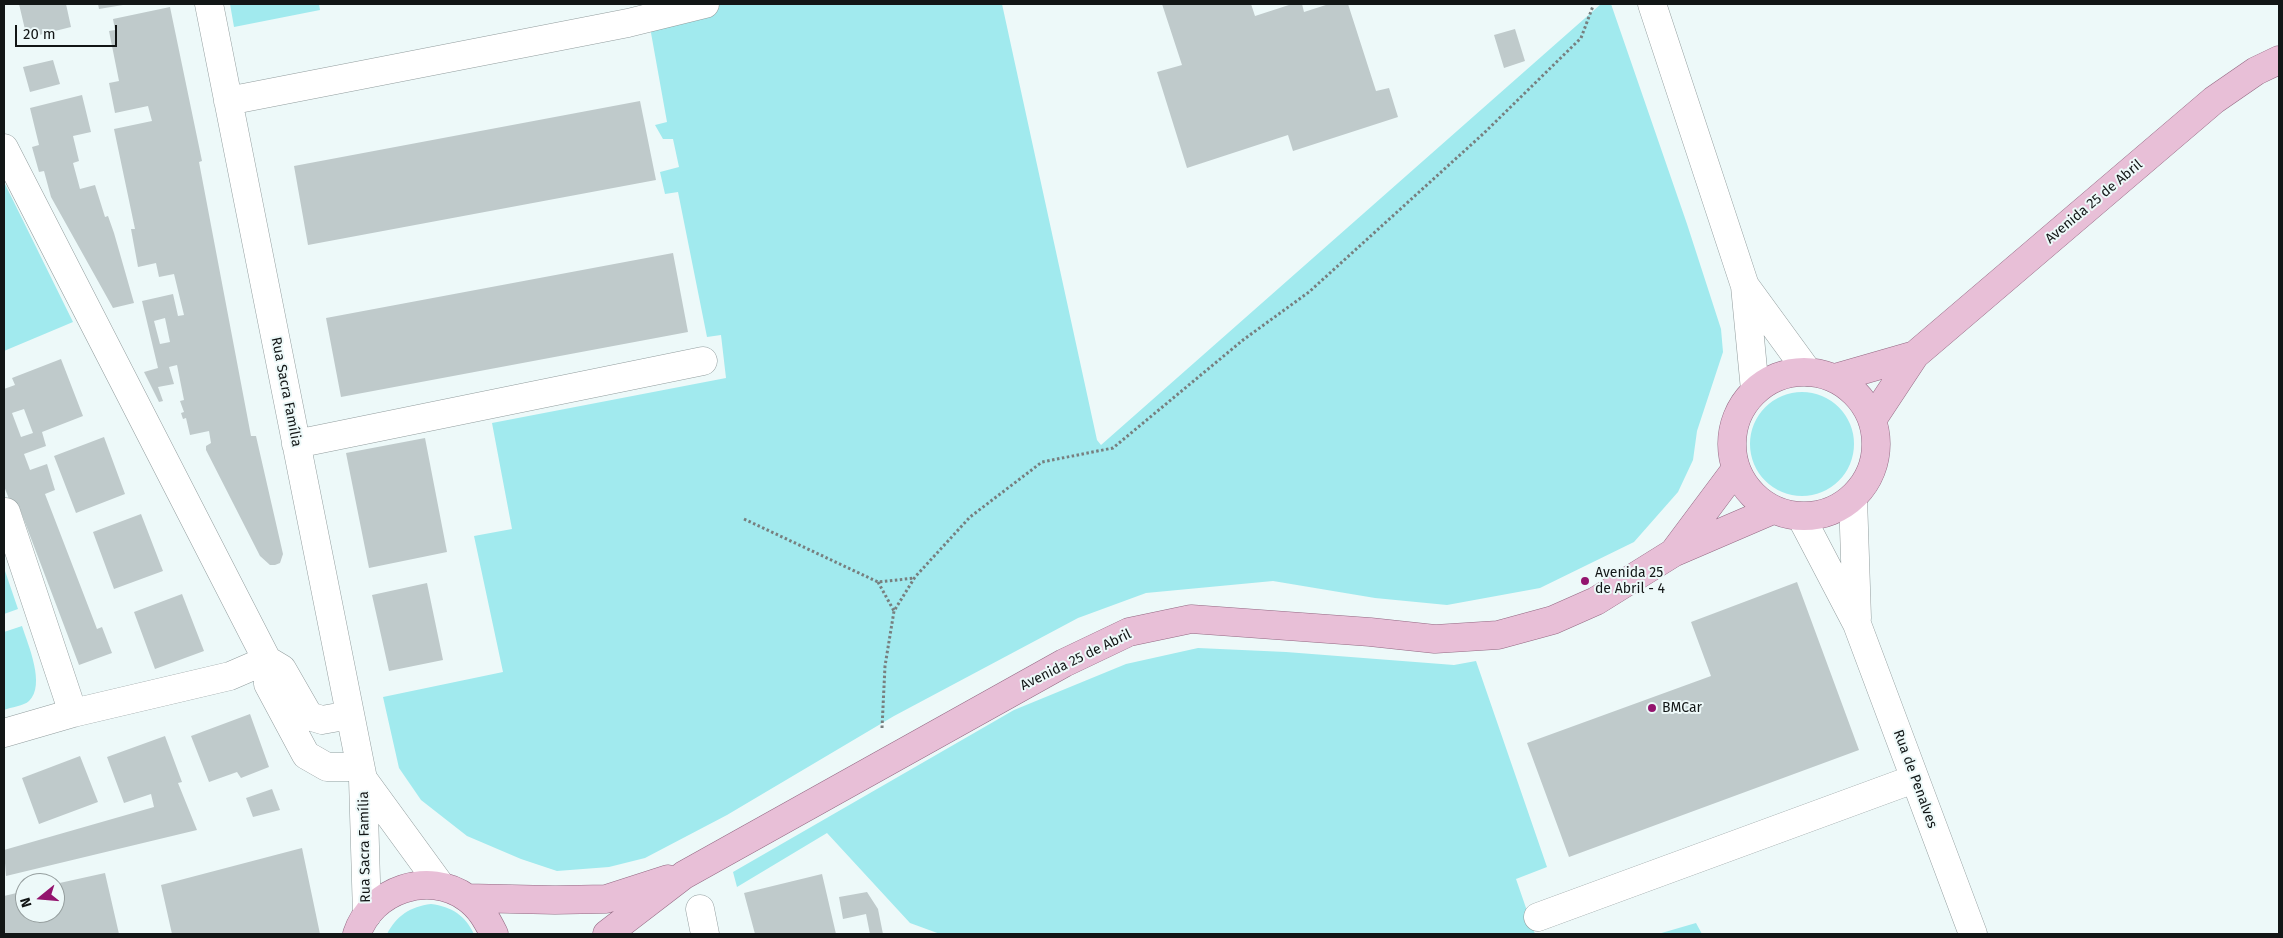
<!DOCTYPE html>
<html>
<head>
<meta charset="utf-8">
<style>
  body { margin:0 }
  #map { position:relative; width:2283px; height:938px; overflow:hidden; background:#edf9f9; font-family:"Fira Sans",sans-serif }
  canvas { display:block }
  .frame { position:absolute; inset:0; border:5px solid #121616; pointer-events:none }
  .north { position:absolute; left:15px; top:873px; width:50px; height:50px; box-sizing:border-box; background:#edf9f9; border:1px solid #959e9e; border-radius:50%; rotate:253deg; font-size:14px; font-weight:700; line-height:20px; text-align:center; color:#121616 }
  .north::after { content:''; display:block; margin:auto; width:18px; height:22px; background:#93146e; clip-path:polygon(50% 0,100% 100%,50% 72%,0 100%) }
  .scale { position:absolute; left:15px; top:25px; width:102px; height:22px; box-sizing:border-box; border:2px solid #121616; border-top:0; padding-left:6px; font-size:15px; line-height:18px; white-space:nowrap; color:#121616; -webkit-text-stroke:4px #edf9f9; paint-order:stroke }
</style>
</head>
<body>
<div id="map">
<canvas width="2283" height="938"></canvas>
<div class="frame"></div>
<div class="north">N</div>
<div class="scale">20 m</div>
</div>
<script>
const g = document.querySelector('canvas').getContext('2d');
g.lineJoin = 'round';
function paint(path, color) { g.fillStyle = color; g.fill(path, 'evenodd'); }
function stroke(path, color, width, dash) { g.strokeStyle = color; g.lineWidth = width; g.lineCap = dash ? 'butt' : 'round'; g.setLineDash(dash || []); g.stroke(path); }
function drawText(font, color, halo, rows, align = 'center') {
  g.font = font + ' "Fira Sans",sans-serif'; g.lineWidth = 4; g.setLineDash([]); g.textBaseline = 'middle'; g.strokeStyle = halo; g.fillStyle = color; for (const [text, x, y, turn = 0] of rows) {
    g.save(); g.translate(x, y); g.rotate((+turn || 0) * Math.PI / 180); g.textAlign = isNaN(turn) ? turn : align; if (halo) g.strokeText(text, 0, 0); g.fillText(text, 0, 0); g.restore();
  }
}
paint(new Path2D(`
  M230 4H319L320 10 234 27Z
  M652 4H1002L1097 440 1101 445 1601 4H1611L1687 224 1721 329 1723 352 1697 431 1693 460 1678 492 1634 542 1540 588 1447 605 1375 598 1273 581 1146 593 1078 618 894 716 727 815 645 858 609 867 557 871 521 859 467 836 421 800 399 768 383 697 503 672 474 536 512 529 492 423 726 378 721 335 707 337 678 192 665 194 660 172 679 167 673 139H663L655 125 667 122 646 5Z
  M4 182 73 322 4 351Z
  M1750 444a52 52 0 1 1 104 0a52 52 0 1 1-104 0Z
  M4 568 18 609 4 614Z
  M22 626C28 645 46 685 29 701 24 706 11 707 4 710V632Z
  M1198 648 1286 652 1454 665 1476 661 1547 867 1516 879 1535 934H940L910 923 827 833 737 887 733 872 1014 710 1126 664Z
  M431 904C452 907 465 915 474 934H387C397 915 410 907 431 904Z
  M1696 923 1702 934H1658Z`), '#a1eaee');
paint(new Path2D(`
  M19 4H66L71 27 27 38Z
  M98 4H122L123 5 99 9Z
  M1162 4H1251L1255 16 1292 4H1302L1304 12 1329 4H1348L1376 91 1389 88 1398 117 1293 151 1288 135 1187 168 1157 72 1182 65Z
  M170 7 202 161 199 162 251 436H256L283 554 280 563 275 565H270L260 556 206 450V446L211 443 209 431 190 435 186 418 183 419 181 413 184 412 180 401 184 400 177 365 169 367 174 384 158 387 163 401 159 402 144 372 158 368 142 301 173 294 178 316 184 315 174 274 159 277 156 263 138 267 131 229H135L114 129 152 121 148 106 115 113 109 83 119 81 109 31 115 30 113 19ZM165 318 170 342 160 344 154 321Z
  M1515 29 1525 61 1504 68 1494 35Z
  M53 60 60 84 30 92 23 67Z
  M82 95 91 132 73 136 79 161 73 163 80 189 95 185 105 217 108 216 114 233 134 303 113 308 51 197 44 171 39 172 32 147 39 145 30 108Z
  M640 101 656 180 308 245 294 166Z
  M673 253 688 332 341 397 326 318Z
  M61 359 83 416 42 432 46 446 24 454 30 470 47 464 55 490 45 494 97 629 102 627 112 653 79 665 18 504 12 507 4 486V389L15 385 12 378ZM24 409 33 433 21 437 12 413Z
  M104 437 125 494 76 513 54 456Z
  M425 438 447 552 369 568 346 453Z
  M141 514 163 571 114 589 93 532Z
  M1797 582 1859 750 1569 857 1527 743 1711 676 1691 622Z
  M427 583 443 660 389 671 372 595Z
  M182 594 204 651 155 669 134 612Z
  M250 714 269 767 241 778 237 772 209 782 191 736Z
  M165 736 182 782 178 783 197 830 6 876 4 850 154 807 151 794 124 803 107 757Z
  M80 756 98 802 39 824 22 778Z
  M272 789 280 810 253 817 246 798Z
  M302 848 320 934H172L161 885Z
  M105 873 119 934H4V896L25 891V913H55V884Z
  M822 874 836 934H755L744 893Z
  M867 892 878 909 883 934H870L866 914 843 919 839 897Z`), '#bfcacb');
const minor = new Path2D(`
  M209 4 363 779 367 915
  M1652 4 1745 286 1755 390
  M228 101 628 23 705 4
  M4 148 267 660 268 684 306 755 327 767H360
  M1746 287 1808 372
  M296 444 703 361
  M1853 498 1857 618
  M4 513 6 512 73 713 230 676 267 660
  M1801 517 1857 624 1973 934
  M267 660 282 669 309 716 322 720 350 715
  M4 733 73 713
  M363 779 441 886
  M700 909 705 934
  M1538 917 1914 779`);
const major = new Path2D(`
  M1732 444a72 72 0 1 1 144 0a72 72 0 1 1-144 0Z
  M1835 378 1915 355
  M1872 420 1915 355 2214 100 2256 71 2279 60
  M1674 552 1736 469
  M467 898 555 900 606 899 668 879
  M357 934C371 890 429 870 467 898 480 907 487 920 494 934
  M607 934 684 875 1064 663 1129 632 1191 619 1370 632 1435 639 1498 635 1553 620 1596 601 1673 553 1773 510`);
stroke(minor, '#929d9e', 29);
stroke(major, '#936983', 29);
stroke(new Path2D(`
  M744 519 878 582 915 578
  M878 582 894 611
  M882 728 885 666 894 611 915 577 970 517 1042 462 1113 448 1243 340 1309 292 1483 134 1581 38 1593 6`), '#777f7f', 3, [2.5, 2.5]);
stroke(minor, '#fff', 28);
stroke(major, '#e8bfd7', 28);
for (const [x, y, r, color] of [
  [1585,581,5,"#93146e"],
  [1652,708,5,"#93146e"]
]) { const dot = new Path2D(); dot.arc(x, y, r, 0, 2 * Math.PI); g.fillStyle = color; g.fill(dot); stroke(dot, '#edf9f9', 2); }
drawText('14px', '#121616', '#edf9f9', [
  ["Avenida 25 de Abril",2094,202,-40],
  ["Rua Sacra Família",286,392,79],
  ["Avenida 25 de Abril",1076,660,-26],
  ["Rua de Penalves",1915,779,70],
  ["Rua Sacra Família",365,847,-91]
]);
drawText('14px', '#121616', '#edf9f9', [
  ["Avenida 25",1595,573],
  ["de Abril - 4",1595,589],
  ["BMCar",1662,708]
], 'left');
</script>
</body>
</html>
